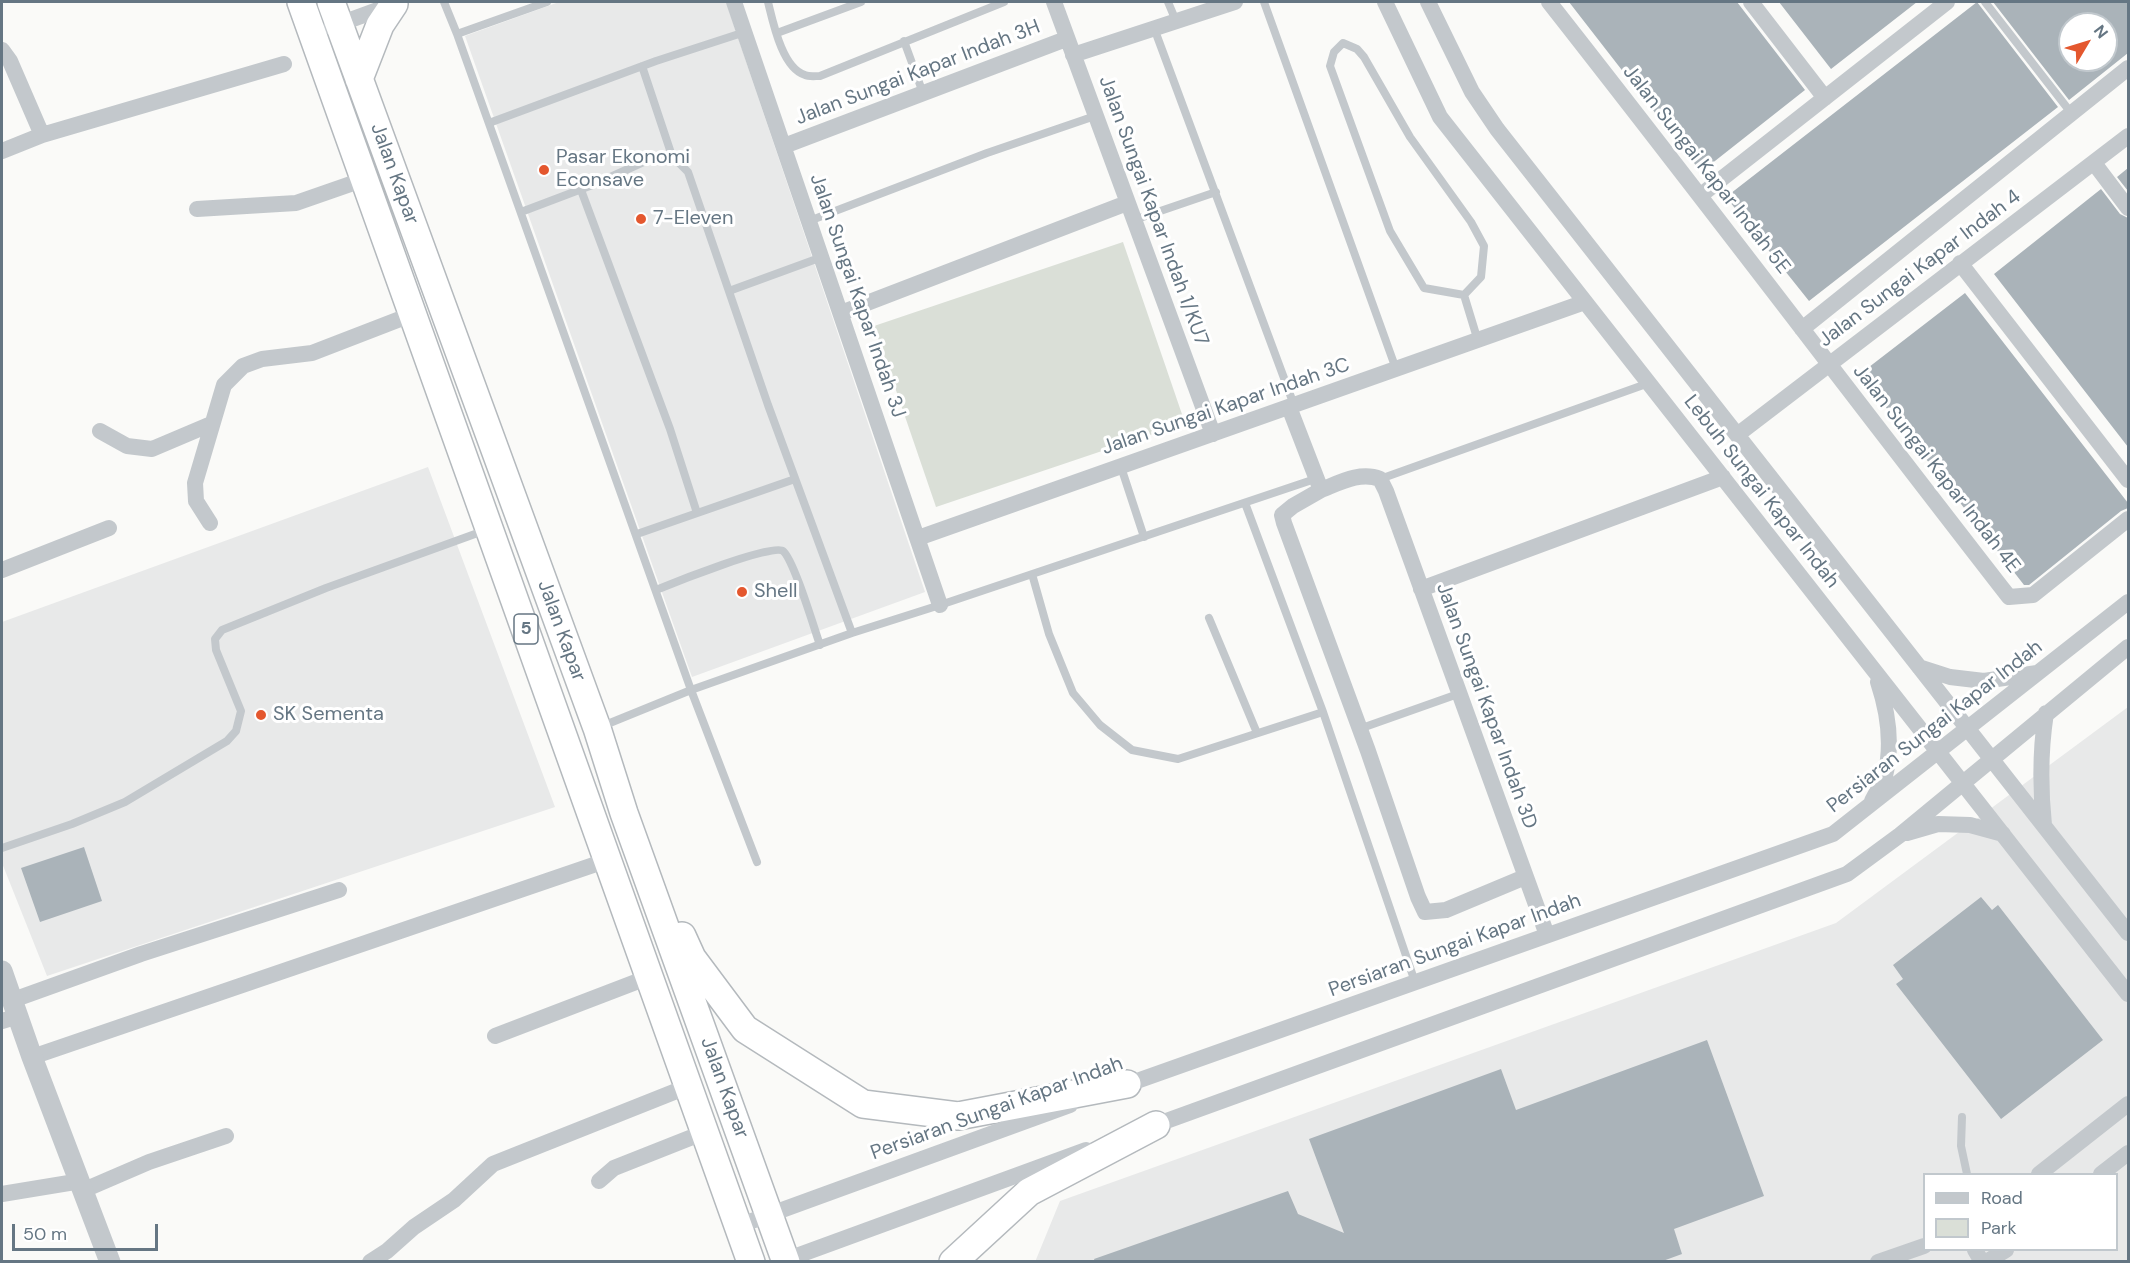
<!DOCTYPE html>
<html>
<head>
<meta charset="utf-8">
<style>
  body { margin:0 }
  #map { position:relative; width:2130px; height:1263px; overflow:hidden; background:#fafaf8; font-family:"DM Sans",sans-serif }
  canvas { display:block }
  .frame { position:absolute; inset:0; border:3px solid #657683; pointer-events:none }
  .legend { position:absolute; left:1923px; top:1173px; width:195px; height:78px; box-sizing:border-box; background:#fff; border:2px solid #c1c8cd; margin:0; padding:8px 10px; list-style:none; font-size:18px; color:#657683 }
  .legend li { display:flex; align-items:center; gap:12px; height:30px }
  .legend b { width:30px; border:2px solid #c1c8cd }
  .north { position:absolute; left:2058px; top:12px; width:60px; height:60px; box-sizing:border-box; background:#fff; border:2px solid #c1c8cd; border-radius:50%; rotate:52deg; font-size:16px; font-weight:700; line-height:24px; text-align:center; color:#657683 }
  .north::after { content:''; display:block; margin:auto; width:21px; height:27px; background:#e4572e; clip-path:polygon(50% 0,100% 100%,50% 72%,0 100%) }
  .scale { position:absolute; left:12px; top:1224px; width:146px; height:27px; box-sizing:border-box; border:3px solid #657683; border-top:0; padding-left:8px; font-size:18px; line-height:21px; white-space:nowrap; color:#657683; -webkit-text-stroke:4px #fff; paint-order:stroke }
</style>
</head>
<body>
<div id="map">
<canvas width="2130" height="1263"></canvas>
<div class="frame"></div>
<ul class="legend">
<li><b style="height:8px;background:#c3c8cc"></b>Road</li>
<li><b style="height:16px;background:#dadfd7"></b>Park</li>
</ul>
<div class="north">N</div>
<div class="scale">50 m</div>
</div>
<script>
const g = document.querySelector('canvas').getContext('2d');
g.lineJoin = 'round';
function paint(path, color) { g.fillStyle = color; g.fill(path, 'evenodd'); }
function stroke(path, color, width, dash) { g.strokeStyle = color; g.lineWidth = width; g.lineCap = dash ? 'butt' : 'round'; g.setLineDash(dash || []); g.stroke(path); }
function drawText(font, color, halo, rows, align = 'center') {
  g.font = font + ' "DM Sans",sans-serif'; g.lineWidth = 6; g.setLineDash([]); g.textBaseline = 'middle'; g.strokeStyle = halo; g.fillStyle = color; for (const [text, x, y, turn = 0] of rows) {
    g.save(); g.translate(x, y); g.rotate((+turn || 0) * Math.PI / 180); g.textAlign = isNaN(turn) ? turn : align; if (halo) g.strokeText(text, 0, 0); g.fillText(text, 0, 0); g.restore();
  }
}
paint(new Path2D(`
  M559 2H726L925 592 692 677 465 36Z
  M428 467 555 807 47 976 2 863V622Z
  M2128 707V1261L1035 1262 1060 1201 1836 923ZM1924 1174H2116V1250H1924Z`), '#e8e9e9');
paint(new Path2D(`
  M1123 242 1185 423 936 507 874 326Z`), '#dadfd7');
paint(new Path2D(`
  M1569 2H1737L1805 90 1701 172Z
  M1779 2H1917L1831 69Z
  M1977 2 2058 107 1809 301 1726 197Z
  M1993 2H2128V53L2069 100ZM2070 24H2106V60H2070Z
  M2128 168V191L2117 177Z
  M2101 189 2120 214 2128 218V447L1994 274Z
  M1965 293 2128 503V508L2121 511 2029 585H2024L1860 374Z
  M84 847 102 901 40 922 21 868Z
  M1981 897 1992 910 1998 905 2103 1040 2001 1119 1896 984 1903 979 1893 965Z
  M1707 1040 1764 1196 1674 1229 1682 1254 1660 1262H1095L1094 1259 1288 1191 1298 1214 1344 1233 1309 1139 1501 1069 1516 1110Z`), '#aab3b9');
const trunk = new Path2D(`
  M301 2 751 1262
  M331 2 597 728 624 813 786 1262
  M359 79 380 25 394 4
  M682 936 692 958 745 1029 863 1104 958 1116 1127 1084
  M953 1262 1029 1192 1156 1125`);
stroke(trunk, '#b4b9bd', 30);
stroke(new Path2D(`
  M444 2 457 34 691 690 757 862
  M768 2C773 22 782 68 805 75 809 77 815 76 820 76L1004 2
  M1168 2 1176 21
  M1264 2 1396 369
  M1985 2 2072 114
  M1154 28 1294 405
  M777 33 861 2
  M457 34 547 2
  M904 41 923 93
  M1343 43 1357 49 1364 57 1410 137 1471 222 1484 246 1481 277 1464 295 1424 288 1390 231 1330 66 1334 52Z
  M642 66 672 156
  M489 123 656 61 745 32
  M581 190 670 429 697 513
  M521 212 595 184 648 160 672 156 688 172 768 405 852 633 691 690 600 727
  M1134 220 1216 192
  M809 221 987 153 1095 116
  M729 291 822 257
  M1464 295 1478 341
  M1121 467 1144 537
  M1380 479 1649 383
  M1245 503 1323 712 1415 982
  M637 534 795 479
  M1032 574 1049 634 1073 693 1100 725 1132 750 1178 759 1323 712
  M656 590C673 583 773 543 783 551 794 560 814 628 820 645
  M1209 618 1257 733
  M852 633 940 605 1315 479
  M1359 729 1458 694
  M2 848 72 824 125 802 227 741 236 731 241 711 216 650 215 639 222 630 326 588 486 530
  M1962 1117 1961 1146 1967 1174`), '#c3c8cc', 8);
stroke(new Path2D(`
  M734 2 940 605
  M1054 2 1213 434
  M1385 2 1440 117 2128 994
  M1428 2 1472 92 1497 129 2128 933
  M1549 2C1704 199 1855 399 2009 597L2033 595 2128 519
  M1751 2 1825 98
  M331 27 394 4
  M2 50 10 61 42 135
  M1073 55 1235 2
  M784 146 1066 39
  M2 151 42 135 284 64
  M2094 163 2128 208
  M1701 195 1947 2
  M197 209 296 203 365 179
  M1960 263 2128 480
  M841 313 1127 203
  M1802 329 2128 68
  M1289 407 1321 490C1339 483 1360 471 1380 479L1386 491 1547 935
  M100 431 127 446 152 449 211 424
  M1737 435 2128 136
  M1321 490 1293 506 1282 515 1284 523 1368 751 1418 897 1425 912 1446 910 1525 877
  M210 523 196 501 195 483 224 385 243 366 262 359 312 353 413 314
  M918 538 1585 302
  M2 570 109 528
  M1421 589 1723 477
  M1919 667 1950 677 1984 681 2037 673
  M1872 801C1876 793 1882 784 1885 776 1893 744 1888 712 1878 682
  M2044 825C2040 786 2040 751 2046 713
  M1907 833 1938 824 1970 825 2003 834
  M13 1000 141 954 339 890
  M2 1021 18 1016
  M495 1036 649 977
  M32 1057 608 860
  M1120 1087 1833 834 2128 602
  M1147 1128 1847 874 1900 835 2128 647
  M2039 1174 2128 1104
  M2101 1174 2128 1153
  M599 1181 614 1168 705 1132
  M84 1190 149 1162 226 1136
  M2 1194 81 1181
  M738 1226 1070 1105
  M1975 1250 1982 1262
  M370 1262 387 1251 414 1227 454 1200 493 1164 689 1086
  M780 1262 1086 1150
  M1878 1262 1924 1246
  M1986 1262 2006 1250`), '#c3c8cc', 16);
stroke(new Path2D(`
  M2 971 32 1057 110 1262`), '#c3c8cc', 21);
stroke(trunk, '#fff', 27);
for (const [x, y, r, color] of [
  [544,170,6,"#e4572e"],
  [641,219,6,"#e4572e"],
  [742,592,6,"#e4572e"],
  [261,715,6,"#e4572e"]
]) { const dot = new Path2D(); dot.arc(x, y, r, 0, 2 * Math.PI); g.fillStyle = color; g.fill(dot); stroke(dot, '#fff', 2); }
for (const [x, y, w] of [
  [526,629,24]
]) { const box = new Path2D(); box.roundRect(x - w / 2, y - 15, w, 30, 4.5); g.fillStyle = '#fff'; g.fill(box); stroke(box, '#657683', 1.5); }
drawText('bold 18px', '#657683', null, [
  ["5",526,629]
]);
drawText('20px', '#657683', '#fff', [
  ["Jalan Sungai Kapar Indah 3H",918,73,-21],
  ["Jalan Sungai Kapar Indah 5E",1706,170,52],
  ["Jalan Kapar",394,174,70],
  ["Jalan Sungai Kapar Indah 1/KU7",1153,211,70],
  ["Jalan Sungai Kapar Indah 4",1920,269,-37],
  ["Jalan Sungai Kapar Indah 3J",857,296,71],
  ["Jalan Sungai Kapar Indah 3C",1226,407,-19],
  ["Jalan Sungai Kapar Indah 4E",1936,469,52],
  ["Lebuh Sungai Kapar Indah",1761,492,52],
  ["Jalan Kapar",561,631,70],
  ["Jalan Sungai Kapar Indah 3D",1486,706,70],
  ["Persiaran Sungai Kapar Indah",1935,727,-38],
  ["Persiaran Sungai Kapar Indah",1455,946,-20],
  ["Jalan Kapar",724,1088,70],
  ["Persiaran Sungai Kapar Indah",997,1109,-20]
]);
drawText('20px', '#657683', '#fff', [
  ["Pasar Ekonomi",556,158],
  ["Econsave",556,181],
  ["7-Eleven",653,219],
  ["Shell",754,592],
  ["SK Sementa",273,715]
], 'left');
</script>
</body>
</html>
